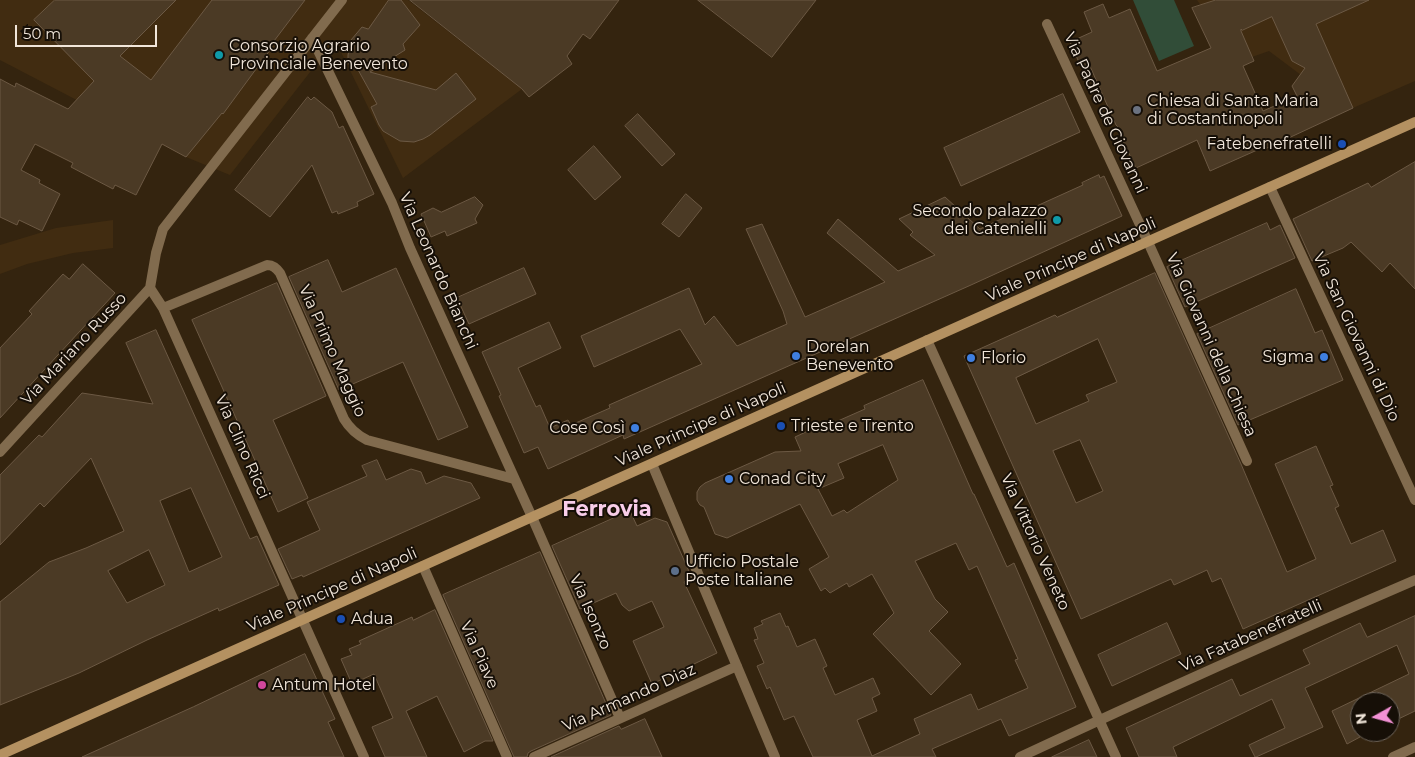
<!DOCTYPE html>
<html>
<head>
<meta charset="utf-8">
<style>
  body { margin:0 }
  #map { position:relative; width:1415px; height:757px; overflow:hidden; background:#34240f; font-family:Montserrat,sans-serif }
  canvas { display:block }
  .north { position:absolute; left:1350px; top:692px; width:50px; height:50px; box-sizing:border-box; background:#160f07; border:1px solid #6e655b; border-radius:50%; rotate:263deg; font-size:14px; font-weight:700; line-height:20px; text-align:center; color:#f1e6da }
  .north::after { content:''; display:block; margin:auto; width:18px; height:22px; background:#f391d5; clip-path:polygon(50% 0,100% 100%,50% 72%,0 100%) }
  .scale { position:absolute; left:15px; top:25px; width:142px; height:22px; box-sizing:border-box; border:2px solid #f1e6da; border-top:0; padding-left:6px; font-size:15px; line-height:18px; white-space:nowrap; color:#f1e6da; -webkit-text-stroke:4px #160f07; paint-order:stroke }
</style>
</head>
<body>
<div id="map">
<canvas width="1415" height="757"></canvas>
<div class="north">N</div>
<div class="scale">50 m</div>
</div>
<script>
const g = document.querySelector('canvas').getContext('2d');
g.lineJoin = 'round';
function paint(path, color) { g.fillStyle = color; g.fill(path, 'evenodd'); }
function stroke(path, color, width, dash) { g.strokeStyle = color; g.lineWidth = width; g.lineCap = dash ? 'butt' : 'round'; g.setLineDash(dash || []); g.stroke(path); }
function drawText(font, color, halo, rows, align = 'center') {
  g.font = font + ' Montserrat,sans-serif'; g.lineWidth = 4; g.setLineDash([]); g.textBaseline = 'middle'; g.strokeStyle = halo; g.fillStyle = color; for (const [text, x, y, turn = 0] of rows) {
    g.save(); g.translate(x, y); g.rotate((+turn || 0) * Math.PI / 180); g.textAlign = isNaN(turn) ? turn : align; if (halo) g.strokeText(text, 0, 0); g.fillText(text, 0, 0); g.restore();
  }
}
paint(new Path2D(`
  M0 0H408L522 89 403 178 335 40 230 175 186 157 0 60Z
  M1197 0H1415V81L1339 114 1325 83 1317 87 1269 51 1252 57 1226 41Z
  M113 220V248L73 253 27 264 0 274V245L56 228Z`), '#412c11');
paint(new Path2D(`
  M1133 0H1174L1194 46 1159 61Z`), '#314d38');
const building = new Path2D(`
  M55 0H176L120 56 151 80 212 0H305L271 45 273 46 223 114 222 113 186 157 162 144 136 195 115 185 113 189 71 167 73 163 35 144 21 170 40 180 39 183 60 194 42 231 19 220 17 225 0 217V79L15 87 16 83 68 109 94 81 34 20Z
  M389 0H401L420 25 403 44 405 50 370 72 436 90 456 73 476 99 430 135 423 139 414 142 400 141 383 131 379 125 371 107 377 104 357 68 351 70 348 61V55L351 40 362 27 368 29Z
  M410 0H619L590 39 583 34 567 56 572 64 529 97 522 89Z
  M698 0H816L772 57Z
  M1216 0H1369L1316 24 1353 108 1265 149 1264 147 1210 171 1197 140 1136 168 1121 137 1120 129 1116 125 1089 64 1081 67 1070 42 1092 32 1084 12 1103 4 1109 18 1130 9 1157 71 1211 48 1192 8ZM1272 17 1292 61 1305 68 1292 86 1297 96 1263 111 1243 66 1254 61 1241 31V29L1242 30Z
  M1063 94 1080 132 961 186 944 148Z
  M308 97 311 100 314 97 332 112 339 128 343 126 374 194 357 202 358 206 338 214 337 211 332 213 312 165 270 217 235 190Z
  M638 114 675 154 662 166 625 126Z
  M594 146 621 177 595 200 568 170Z
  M1415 162V289L1390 263 1382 272 1351 242 1343 248 1312 261 1293 219 1368 183 1371 187Z
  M1099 175 1100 178 1104 176 1122 216 971 285 624 439 623 435 548 469 538 447 524 453 499 396 501 395 482 352 549 322 561 348 518 368 536 407 540 405 550 428 568 420 571 425 610 408 609 405 702 364 680 329 594 367 581 336 689 288 705 325 714 316 737 346 787 324 783 311 746 229 762 224 805 317 885 282 827 233 838 219 898 271 935 255 910 235 913 232 899 219 945 197 980 229 1018 211 1019 214 1083 185 1082 183Z
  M686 194 702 208 679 237 662 224Z
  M475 197 483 205 475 219 477 223 447 236 445 231 431 237 421 214 433 208 441 212Z
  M1267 223 1270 230 1280 225 1295 258 1185 307 1167 267Z
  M328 260 342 292 396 268 468 427 438 440 403 362 339 390 289 277Z
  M83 264 115 293 0 418V348L32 314 29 311 63 274 69 279Z
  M524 268 536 294 469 324 457 298Z
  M1155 273 1241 464 1287 572 1316 559 1275 464 1316 446 1333 485 1330 486 1339 506 1335 508 1351 544 1383 530 1396 561 1243 629 1221 578 1212 582 1207 570 1174 585 1171 579 1081 619 964 356 1055 315 1057 317ZM1098 339 1117 382 1086 395 1089 401 1036 424 1016 378ZM1080 440 1103 491 1076 503 1053 451Z
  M277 283 326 396 273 420 308 498 278 512 192 320Z
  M1296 289 1315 333 1322 330 1343 380 1238 425 1197 334Z
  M156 330 250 539 257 536 279 585 219 611 218 608 147 640 79 673 0 705V602L49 562 86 548 124 531 91 458 44 507 40 503 0 545V475L39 435 42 437 82 393 153 404 126 343ZM191 488 222 557 189 572 160 501ZM149 550 165 585 127 603 108 571Z
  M923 380 973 494H974L1007 567 1014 563 1076 707 1009 736 1001 719 932 749 936 757H813L794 716 784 720 770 687 767 689 757 666 764 663 754 640 758 639 754 628 763 624 761 621 780 613 786 627 788 626 797 647 815 639 827 666 823 668 835 695 873 678 880 694 872 698 877 711 857 720 872 756 920 734 914 719 971 694 978 710 1028 688 1015 660 1018 659 977 566 969 570 956 543 915 561 935 599 948 612 929 631 961 664 931 695 873 634 894 613 872 574 849 587 847 583 830 593 825 588 821 591 809 569 829 557 800 504 727 538 715 534 704 507 700 505 697 500V492L700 487 705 483 775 452 801 451 795 437 821 425 822 428 865 409 864 406ZM883 445 898 480 847 513 844 510 832 516 818 489 844 478 838 464Z
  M377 460 386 480 411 469 421 472 426 484 444 476 471 483 480 498 303 577 302 575 292 579 278 549 320 530 307 502 367 476 362 466Z
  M630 511 637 526 655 518 667 522 692 578 684 582 717 653 652 684 633 641 664 627 652 601 629 611 622 605 616 593 580 609 552 546Z
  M540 552 611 715 531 751 528 753 527 757H514L443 595Z
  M435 610 493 741H485L464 752 437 696 406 711 427 757H385L372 727 393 718 374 674 352 684 341 659 352 655 349 649 361 644 359 641 412 617 413 620Z
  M1415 616V711L1390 723V702H1360V737L1347 744 1332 711 1409 674 1397 645 1305 688 1323 727 1256 757H1255L1249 745 1285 728 1272 699 1173 747 1177 757H1139L1126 728 1232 679 1240 696 1310 664 1303 650 1360 623 1367 637Z
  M1167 623 1181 654 1112 686 1098 655Z
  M305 654 335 719 328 722 344 757H82L193 707Z
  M645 719 662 757H551L619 726 621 729Z
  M1089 740 1097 757H1052Z`);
paint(building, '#4b3a25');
stroke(building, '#6c5944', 1);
stroke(new Path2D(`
  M1047 24 1148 242 1247 461
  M312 38 392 203 410 248 532 517 620 718
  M1270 187 1415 500
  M150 288 163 308 364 757
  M150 288 156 253 163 229 342 0
  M163 308 267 265C273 265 276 268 280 273L344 419C350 429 357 435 367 440L514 479
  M927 340 1116 757
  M0 452 150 288
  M652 464 775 757
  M423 566 507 757
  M534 757 737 666
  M1020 757C1150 696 1282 637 1415 580
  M1393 757 1415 747`), '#816b4e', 10);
stroke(new Path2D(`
  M0 755 1415 122`), '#b49161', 10);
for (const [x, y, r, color] of [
  [219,55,5,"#0f9aa8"],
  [1137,110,5,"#6b7280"],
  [1342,144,5,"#1a4fb4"],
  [1057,220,5,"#0f9aa8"],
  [796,356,5,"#3f7fe0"],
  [1324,357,5,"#3f7fe0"],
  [971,358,5,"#3f7fe0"],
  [781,426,5,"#1a4fb4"],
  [635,428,5,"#3f7fe0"],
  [729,479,5,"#3f7fe0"],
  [675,571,5,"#5c6f8a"],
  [341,619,5,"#1a4fb4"],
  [262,685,5,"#d1479c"]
]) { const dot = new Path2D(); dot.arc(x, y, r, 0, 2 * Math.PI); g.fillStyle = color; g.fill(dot); stroke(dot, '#160f07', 2); }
drawText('16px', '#f1e6da', '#160f07', [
  ["Consorzio Agrario",229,46],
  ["Provinciale Benevento",229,64],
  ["Chiesa di Santa Maria",1147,101],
  ["di Costantinopoli",1147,119],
  ["Fatebenefratelli",1332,144,"right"],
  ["Secondo palazzo",1047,211,"right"],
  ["dei Catenielli",1047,229,"right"],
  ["Dorelan",806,347],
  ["Benevento",806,365],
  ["Sigma",1314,357,"right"],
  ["Florio",981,358],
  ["Trieste e Trento",791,426],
  ["Cose Così",625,428,"right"],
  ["Conad City",739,479],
  ["Ufficio Postale",685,562],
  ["Poste Italiane",685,580],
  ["Adua",351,619],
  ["Antum Hotel",272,685]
], 'left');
drawText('16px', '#f1e6da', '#160f07', [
  ["Via Padre de Giovanni",1105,113,65],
  ["Viale Principe di Napoli",1071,260,-24],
  ["Via Leonardo Bianchi",438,271,66],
  ["Via San Giovanni di Dio",1356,337,65],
  ["Via Giovanni della Chiesa",1211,345,66],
  ["Via Mariano Russo",74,349,-47],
  ["Via Primo Maggio",332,351,66],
  ["Viale Principe di Napoli",701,425,-24],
  ["Via Clino Ricci",242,447,66],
  ["Via Vittorio Veneto",1035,542,66],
  ["Viale Principe di Napoli",332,590,-24],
  ["Via Isonzo",590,612,66],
  ["Via Fatabenefratelli",1251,636,-24],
  ["Via Piave",479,655,66],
  ["Via Armando Diaz",629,698,-24]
]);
drawText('bold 21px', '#f8cde9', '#160f07', [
  ["Ferrovia",607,510]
]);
</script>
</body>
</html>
